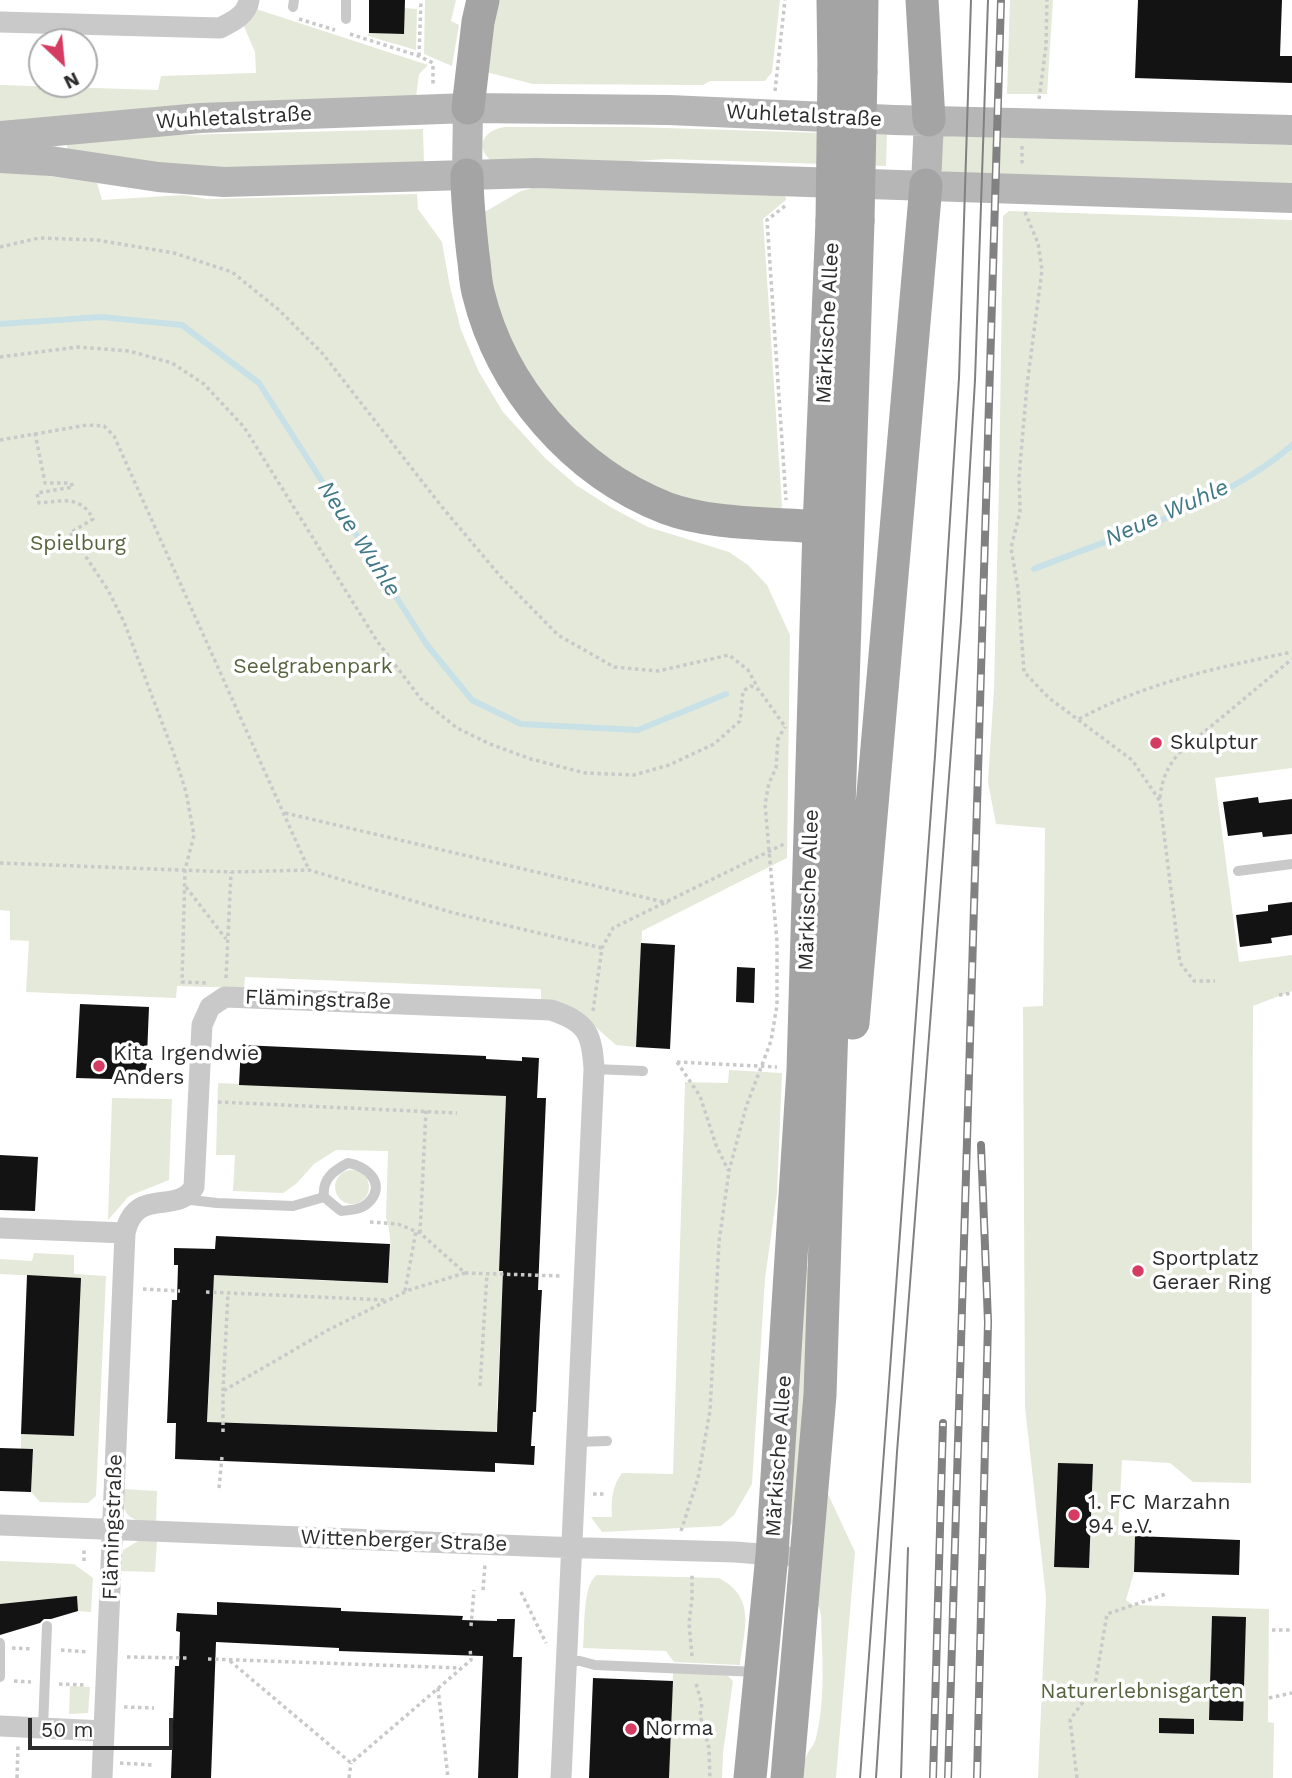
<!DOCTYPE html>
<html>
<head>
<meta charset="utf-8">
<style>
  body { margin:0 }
  #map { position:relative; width:1292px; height:1778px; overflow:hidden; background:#fff; font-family:"Work Sans",sans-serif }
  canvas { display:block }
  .north { position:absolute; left:28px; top:28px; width:70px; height:70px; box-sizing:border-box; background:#fff; border:2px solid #ababab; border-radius:50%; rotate:154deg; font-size:19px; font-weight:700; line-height:28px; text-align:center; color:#2c2c2c }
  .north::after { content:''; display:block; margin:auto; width:24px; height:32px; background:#d63b62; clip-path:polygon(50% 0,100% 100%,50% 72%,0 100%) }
  .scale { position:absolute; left:28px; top:1718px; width:145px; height:32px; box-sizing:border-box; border:4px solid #2c2c2c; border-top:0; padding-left:9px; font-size:21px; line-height:24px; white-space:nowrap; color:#2c2c2c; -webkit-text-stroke:5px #fff; paint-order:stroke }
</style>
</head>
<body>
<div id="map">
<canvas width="1292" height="1778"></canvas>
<div class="north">N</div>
<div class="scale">50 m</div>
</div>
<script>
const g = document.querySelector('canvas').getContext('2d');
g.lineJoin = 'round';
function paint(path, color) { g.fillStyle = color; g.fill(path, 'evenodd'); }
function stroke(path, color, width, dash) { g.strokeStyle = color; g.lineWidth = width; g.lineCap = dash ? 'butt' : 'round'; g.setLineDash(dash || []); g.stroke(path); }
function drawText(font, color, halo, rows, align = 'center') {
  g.font = font + ' "Work Sans",sans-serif'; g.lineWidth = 7; g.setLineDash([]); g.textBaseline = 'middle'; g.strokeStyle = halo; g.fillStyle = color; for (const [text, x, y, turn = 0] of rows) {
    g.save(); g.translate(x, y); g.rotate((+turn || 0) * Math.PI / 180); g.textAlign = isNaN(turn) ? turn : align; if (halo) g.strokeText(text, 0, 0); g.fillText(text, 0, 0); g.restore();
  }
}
paint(new Path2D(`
  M425 0H456L451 21 459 25 452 66 424 54Z
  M497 0H780L772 72 765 81H710L703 85 533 84 486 72Z
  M1010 0H1053L1047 94H1007Z
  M404 8 417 9 416 50 368 36 369 33 403 34Z
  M256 9 428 65 419 74 416 97 0 126V85L158 90 161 76 256 73 255 52 243 24Z
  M504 127H634L887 135 886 166 668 159 579 164 495 163C474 150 481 131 504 127Z
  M423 129 424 165 264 170 178 167 76 153 67 148 68 140 94 137Z
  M943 136 1292 145V186L946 175 941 170Z
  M0 169 97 183 102 200 183 195 207 199 417 194 418 209 442 242 450 287 461 330 479 372 503 412 545 458 576 485 612 508 648 527 729 552 748 565 767 585 790 635 787 858 642 931 636 1047 616 1045 575 1009 541 1000V989L245 977 244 988 177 986 176 998 26 992 29 941 10 940V911L0 910Z
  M533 188 785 195 786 200 763 219 782 505 781 510 704 505 627 475 557 419 496 317 481 214 521 191Z
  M1009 211 1292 220V768L1215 778 1239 962 1292 955V991L1253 1006 1251 1483 1193 1482 1170 1463 1122 1460 1118 1535 1135 1536 1134 1572 1126 1600 1133 1605 1269 1609 1268 1722 1274 1723 1273 1778H1038L1046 1597 1025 1407 1023 1007 1043 1006 1045 828 996 824 988 782 994 689 999 486 1003 216Z
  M729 1070 782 1073 777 1193 765 1279 752 1484 734 1515 721 1526 602 1532 591 1517H612C611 1500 612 1486 622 1473L673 1474 685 1082 728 1083Z
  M218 1083 506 1096 505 1113 509 1114 505 1131 499 1271 538 1273 500 1340 497 1409 502 1427H497L496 1432 302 1425 284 1428V1424L249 1426V1423L207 1424 209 1388 206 1285H214V1275L249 1277 250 1274 266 1275V1278L335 1281V1278L352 1279V1282L388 1283C390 1263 393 1238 386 1217L388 1151 336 1150 314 1164 296 1184 283 1193 233 1191 235 1155H216Z
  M112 1098 172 1099 169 1180 129 1196 108 1220Z
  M335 1187a17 17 0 1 1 34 0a17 17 0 1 1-34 0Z
  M34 1253 74 1255V1274L106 1276 96 1496 88 1503 40 1502 31 1492 33 1450 21 1449V1434L74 1436 80 1278 0 1274V1259L32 1261Z
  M806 1267H814L806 1479 792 1524 790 1525Z
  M122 1489 157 1491 156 1523C128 1520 123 1518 122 1489Z
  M827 1492 855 1552 836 1778H800C802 1771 803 1763 806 1757 809 1749 814 1746 816 1738 826 1698 822 1656 821 1615L819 1607 815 1605Z
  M140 1540 157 1541 155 1572 119 1571 123 1550Z
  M0 1561 74 1564 93 1578 91 1612 78 1611 77 1596 0 1604Z
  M597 1575 719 1578C757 1598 744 1630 740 1665L674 1662 666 1651 583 1648C585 1631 582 1584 597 1575Z
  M673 1672 727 1675 733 1681 723 1753 722 1778H669Z
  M70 1686 90 1687 88 1713 69 1714Z`), '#e5e9da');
stroke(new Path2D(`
  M0 324 101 317 182 325 259 383 427 645 472 700 521 724 638 730 726 694
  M1034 569C1115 537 1227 503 1292 445`), '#c8e1e7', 6);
paint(new Path2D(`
  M369 0H405L404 34 369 33Z
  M1138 0H1282L1280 56H1292V83L1135 78Z
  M1258 797 1259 803 1292 799V834L1263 837 1262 832 1228 836 1223 802Z
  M1292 902V935L1271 938 1272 943 1240 947 1236 915 1268 911V905Z
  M641 943 675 945 670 1049 636 1047Z
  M737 967 755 968 754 1003 736 1002Z
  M80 1004 149 1007 146 1080 76 1078Z
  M241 1045 486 1056V1059L522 1061V1057L539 1058 537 1098H546L538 1290H542L540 1326 536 1412H533L531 1446H535L534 1465 495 1463V1472L175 1459 176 1423H167L172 1300H177L178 1265H174V1248L215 1249 216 1236 390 1244 388 1283 214 1275 207 1422 497 1432 503 1271H499L506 1096 239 1085Z
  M0 1155 38 1157 35 1211 0 1210Z
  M27 1275 81 1278 74 1436 21 1434Z
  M0 1448 33 1449 31 1492 0 1491Z
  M1058 1463 1093 1464 1089 1568 1054 1567Z
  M1135 1536 1240 1540 1239 1575 1134 1572Z
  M77 1596 78 1611 51 1619H44L40 1623 0 1635V1604Z
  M217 1602 341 1608V1611L463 1616 462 1620 497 1621V1619H515L513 1657H522L518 1778H478L483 1656 339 1651V1648L216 1642 211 1778H171L175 1666H179L180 1632 176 1631 177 1613 217 1615Z
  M1212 1616 1246 1617 1243 1721 1209 1720Z
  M593 1678 673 1681 669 1778H589Z
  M1159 1718 1194 1719V1734L1159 1733Z`), '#131313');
stroke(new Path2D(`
  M299 19 335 30
  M350 34 419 56 433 63V85
  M419 56 421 0
  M775 91 785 0
  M1039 99 1046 46 1047 0
  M1022 146V166
  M785 206 767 220 786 500
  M1025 212 1038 243 1042 270 1027 385 1019 477 1020 512 1011 548 1018 588 1024 672 1049 698 1132 760 1160 801 1180 963 1194 981H1215
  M0 247 39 238 97 240 174 253 232 272 279 310 323 354 442 507 501 577 558 635 614 667 658 671 729 655 748 670 758 688
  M0 357 78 347 129 351 172 363 204 384 244 427 377 641 421 699 457 728 490 744 531 759 585 773 634 775 669 765 714 744 740 721 743 691 751 686 759 690 786 728
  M35 433 45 483H71L73 487 37 493 39 503C62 501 81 495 93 519L70 533 108 590 124 622 174 754 186 792 194 835 185 870 182 982 209 983
  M0 440 87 425 104 426 114 436 309 870
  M1079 719C1145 683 1219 667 1292 652
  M1160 798C1162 779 1167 767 1180 752L1292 659
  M285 813 668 903
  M0 863 231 872 309 870 454 913 602 948
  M186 887 226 939
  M226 978 231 872
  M1279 995 1292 993
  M593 1011 602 948 613 928 784 844
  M677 1062 700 1096 716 1145 728 1170
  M677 1062 777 1067
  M218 1102 457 1113
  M370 1222 398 1224 420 1233 465 1273 562 1276
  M420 1233 426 1110
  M143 1289 180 1291
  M405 1291 416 1231
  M206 1292 386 1300
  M480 1386 487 1274
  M223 1391 228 1293
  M223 1432V1391L330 1329 409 1290 465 1273
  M219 1488 222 1457
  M593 1494H604
  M681 1531 698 1478 710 1411 719 1242 729 1171 746 1107 771 1041 777 1005V942L765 804 769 783 776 768 778 739 785 727
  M84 1561V1548
  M483 1590 485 1564
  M521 1592 546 1643
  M471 1626 474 1590
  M1272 1630H1292
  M12 1648 33 1649
  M61 1650 89 1652
  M692 1656 689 1623 692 1599V1575
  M127 1657 188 1658
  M208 1659 461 1668
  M230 1661 351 1763 471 1660 470 1648
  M14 1681 31 1682
  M59 1684 86 1685
  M696 1684 702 1704 700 1715 709 1748 710 1778
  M438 1688 448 1778
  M1269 1698 1292 1693
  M124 1707 154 1708
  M120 1763 153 1765
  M17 1778 18 1745
  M349 1778 351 1763
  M1077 1778 1070 1720 1095 1685 1107 1614 1166 1594`), '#c9c9c9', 3.5, [3.5, 3.5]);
stroke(new Path2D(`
  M293 7 294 0
  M346 19V0
  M1238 871 1292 864
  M594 1069 643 1071
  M348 1163C368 1166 387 1185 368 1203 361 1210 350 1210 341 1211L324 1197C322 1179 333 1171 348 1163Z
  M182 1199 217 1203 293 1206 324 1197
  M576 1442 607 1441
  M0 1643V1677
  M566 1661H580L595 1665 758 1672
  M43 1728 47 1626`), '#c9c9c9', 10);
stroke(new Path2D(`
  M0 22 220 28C232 22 247 15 249 0
  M0 1228 125 1233
  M0 1525 552 1547 735 1552 785 1556
  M0 1726 104 1731
  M102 1778 125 1233C136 1185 177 1216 194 1187L202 1025 210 1007 225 997 551 1010C587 1022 592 1033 594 1069L561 1778`), '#c9c9c9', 21);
stroke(new Path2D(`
  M0 136 200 118 468 108 669 110 894 120 1292 130
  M0 158 51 161 158 177 224 182 536 173 1292 198
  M467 175 468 108
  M926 185 929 120`), '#b6b6b6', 30);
stroke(new Path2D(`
  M833 0 834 70
  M922 0 929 120
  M861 72 862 0
  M468 108 478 22 483 0
  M467 175C467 202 470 228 473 255 475 267 475 280 478 292 501 388 574 472 666 508 711 525 771 523 819 527
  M853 1023 926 185
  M750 1778 772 1555 803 1070 819 527 832 221
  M787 1778 820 1395 858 221`), '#a4a4a4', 33);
stroke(new Path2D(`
  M860 1778 935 756 959 378 971 0
  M876 1778 897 1452 961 621 975 380 988 0
  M901 1778 908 1548`), '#818181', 2);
const rail = new Path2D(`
  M933 1778 943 1423
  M948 1778 1001 0
  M977 1778 988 1322 981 1145`);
stroke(rail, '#818181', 8);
stroke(rail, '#fff', 5, [16]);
stroke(new Path2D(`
  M832 221 834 70
  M858 221 861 72`), '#a4a4a4', 33);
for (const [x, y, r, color] of [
  [1156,743,7,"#d63b62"],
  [99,1066,7,"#d63b62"],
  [1138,1271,7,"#d63b62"],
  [1074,1515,7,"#d63b62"],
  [631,1729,7,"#d63b62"]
]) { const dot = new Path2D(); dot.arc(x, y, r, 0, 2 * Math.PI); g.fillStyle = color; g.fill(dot); stroke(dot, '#fff', 2.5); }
drawText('21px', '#2c2c2c', '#fff', [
  ["Wuhletalstraße",804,116,3],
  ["Wuhletalstraße",234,118,-3],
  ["Märkische Allee",828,323,-87],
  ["Märkische Allee",809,890,-88],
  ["Flämingstraße",318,1000,2],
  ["Märkische Allee",779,1456,-86],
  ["Flämingstraße",113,1527,-88],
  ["Wittenberger Straße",404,1541,2]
]);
drawText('21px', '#56643e', '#fff', [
  ["Spielburg",78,544],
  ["Seelgrabenpark",313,667],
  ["Naturerlebnisgarten",1142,1692]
]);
drawText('21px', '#2c2c2c', '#fff', [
  ["Skulptur",1170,743],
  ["Kita Irgendwie",113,1054],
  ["Anders",113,1078],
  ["Sportplatz",1152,1259],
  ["Geraer Ring",1152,1283],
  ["1. FC Marzahn",1088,1503],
  ["94 e.V.",1088,1527],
  ["Norma",645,1729]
], 'left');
drawText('italic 23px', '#417887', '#fff', [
  ["Neue Wuhle",1167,513,-24],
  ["Neue Wuhle",359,539,57]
]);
</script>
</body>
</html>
